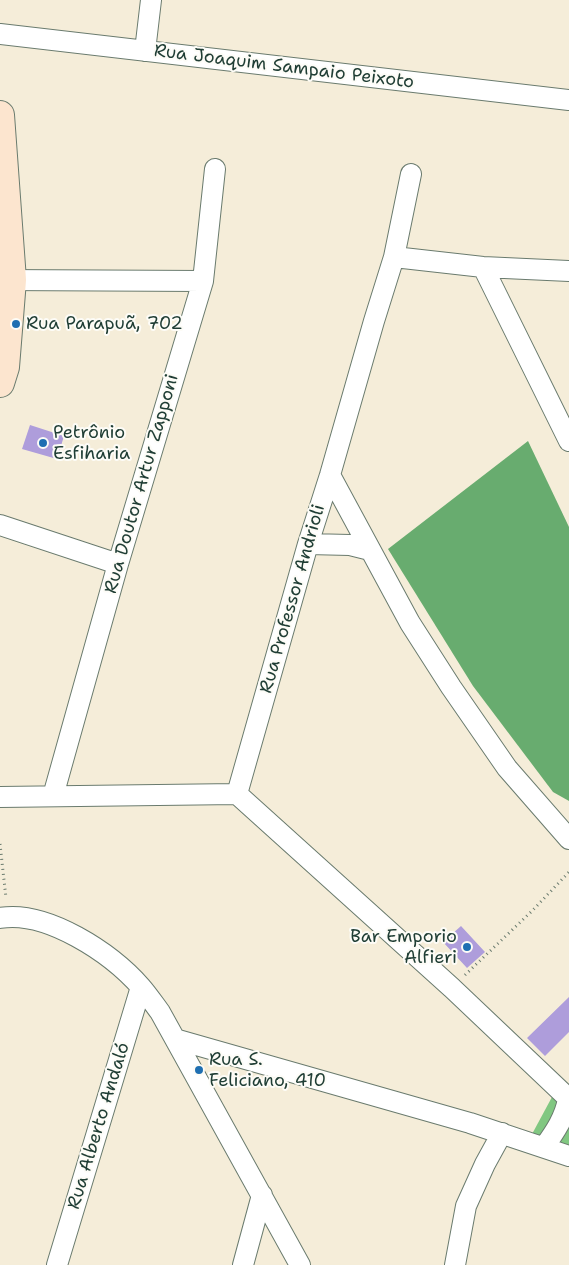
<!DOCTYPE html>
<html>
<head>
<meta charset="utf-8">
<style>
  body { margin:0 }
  canvas { display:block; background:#f5edd9 }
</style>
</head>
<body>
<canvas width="569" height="1265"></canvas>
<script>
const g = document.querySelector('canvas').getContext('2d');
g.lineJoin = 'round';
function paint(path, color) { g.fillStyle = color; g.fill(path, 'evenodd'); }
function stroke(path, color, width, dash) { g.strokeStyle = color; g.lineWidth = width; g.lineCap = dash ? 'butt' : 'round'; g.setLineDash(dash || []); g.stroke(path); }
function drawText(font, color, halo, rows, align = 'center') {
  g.font = font + ' "Shantell Sans",sans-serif'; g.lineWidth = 4; g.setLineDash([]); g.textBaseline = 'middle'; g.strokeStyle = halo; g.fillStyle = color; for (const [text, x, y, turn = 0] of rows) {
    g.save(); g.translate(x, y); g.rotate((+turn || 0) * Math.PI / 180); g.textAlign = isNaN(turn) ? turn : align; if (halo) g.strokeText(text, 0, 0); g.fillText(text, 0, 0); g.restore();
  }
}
paint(new Path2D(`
  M552 1097 569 1114V1150L531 1136Z`), '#81c781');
paint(new Path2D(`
  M528 441 569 527V801L553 792 473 686 388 549Z`), '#68ac6f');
paint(new Path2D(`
  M30 425 64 436 57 459 22 449Z
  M461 926 485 952 467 968 443 942Z
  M569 997V1032L545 1056 527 1038Z`), '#ae9ddb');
const street = new Path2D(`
  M0 34 569 100
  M145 51 151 0
  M394 257 483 267 569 271
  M483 267 569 441
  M0 280 203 281
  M330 475 410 623 451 687 507 768 569 839
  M0 525 118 564
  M308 544 350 545 370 550
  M237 794 308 544 330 475 374 321 394 257 411 174
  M237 794 452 988 569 1099
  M53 796 118 564 203 281 215 169
  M0 797 237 794
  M0 918C47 910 111 953 141 987 148 995 154 1004 160 1012L300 1265
  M175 1039 470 1123 569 1156
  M544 1147C555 1132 565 1117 568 1099
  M57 1265 141 987
  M243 1265 262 1195
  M455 1265 466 1206 485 1164 502 1133`);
const secondary = new Path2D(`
  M0 115 12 280 5 367 0 383`);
stroke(street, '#6a7b6e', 22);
stroke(secondary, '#6a7b6e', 30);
stroke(new Path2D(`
  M0 844 6 898
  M465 975 533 910 569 872`), '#6a7b6e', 3, [1, 4]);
stroke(street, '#fff', 20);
stroke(secondary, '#fce5cf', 28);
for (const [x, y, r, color] of [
  [16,324,5,"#1f6fb2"],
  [43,443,5,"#1f6fb2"],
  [467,947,5,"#1f6fb2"],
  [199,1070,5,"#1f6fb2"]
]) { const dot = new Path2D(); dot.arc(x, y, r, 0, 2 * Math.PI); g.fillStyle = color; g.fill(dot); stroke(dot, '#fdfcf7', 2); }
drawText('18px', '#1f3d34', '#fdfcf7', [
  ["Rua Joaquim Sampaio Peixoto",284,67,7],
  ["Rua Doutor Artur Zapponi",142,484,-74],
  ["Rua Professor Andrioli",293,599,-74],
  ["Rua Alberto Andaló",99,1126,-73]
]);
drawText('18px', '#1f3d34', '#fdfcf7', [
  ["Rua Parapuã, 702",26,324],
  ["Petrônio",53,433],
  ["Esfiharia",53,454],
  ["Bar Emporio",457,937,"right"],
  ["Alfieri",457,958,"right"],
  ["Rua S.",209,1060],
  ["Feliciano, 410",209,1081]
], 'left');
</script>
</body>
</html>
